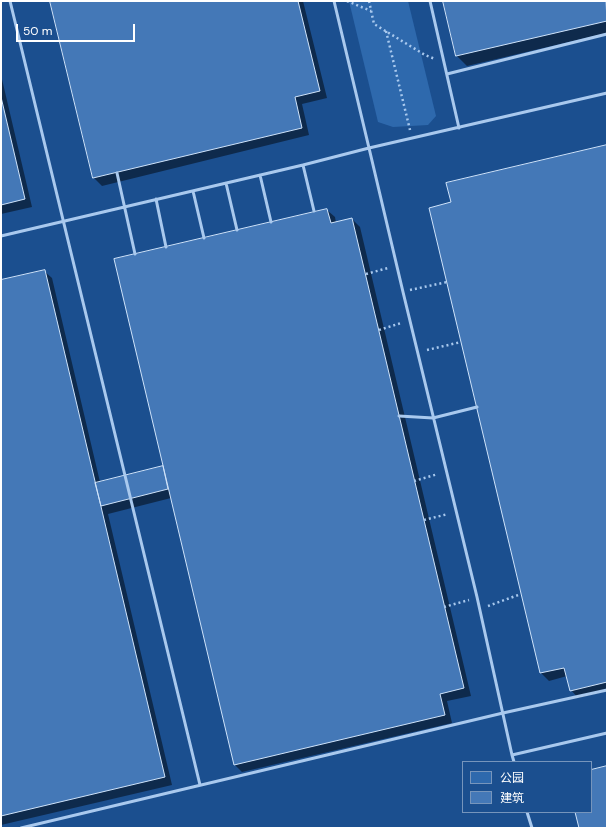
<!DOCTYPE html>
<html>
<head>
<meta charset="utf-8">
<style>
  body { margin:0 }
  #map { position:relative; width:608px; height:829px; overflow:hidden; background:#1b4f8f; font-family:"DM Sans","Noto Sans SC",sans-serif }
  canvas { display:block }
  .frame { position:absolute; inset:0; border:2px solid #fff; pointer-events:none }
  .legend { position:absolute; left:462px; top:761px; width:130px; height:52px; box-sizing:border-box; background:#1b4f8f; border:1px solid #7695bc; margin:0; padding:5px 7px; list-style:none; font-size:12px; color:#fff }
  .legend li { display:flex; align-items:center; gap:8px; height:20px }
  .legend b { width:20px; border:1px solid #7695bc }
  .scale { position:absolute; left:16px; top:24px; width:119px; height:18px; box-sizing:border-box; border:2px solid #fff; border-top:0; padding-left:5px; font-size:12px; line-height:14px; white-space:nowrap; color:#fff; -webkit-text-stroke:3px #1b4f8f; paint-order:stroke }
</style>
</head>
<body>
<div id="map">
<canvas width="608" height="829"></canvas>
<div class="frame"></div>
<ul class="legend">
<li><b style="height:11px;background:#2e69ad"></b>公园</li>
<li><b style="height:11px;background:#4478b7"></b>建筑</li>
</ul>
<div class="scale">50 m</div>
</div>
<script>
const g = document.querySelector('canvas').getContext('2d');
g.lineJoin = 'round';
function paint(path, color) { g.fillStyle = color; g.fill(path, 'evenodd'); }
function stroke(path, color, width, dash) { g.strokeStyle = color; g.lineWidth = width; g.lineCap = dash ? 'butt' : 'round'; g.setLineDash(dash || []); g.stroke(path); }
paint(new Path2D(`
  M349 1H408L436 116 428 125 393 127 378 122Z`), '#2e69ad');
paint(new Path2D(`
  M51 1H303L327 98 302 104 309 135 102 186 94 178Z
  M444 1H607V33L467 66 457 56Z
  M1 75 32 207 1 214Z
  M607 146V691L578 698 571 690 567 676 549 681 541 673 431 208 452 203Z
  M327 210 335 217 336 223 352 219 360 227 471 696 447 701 452 723 242 772 235 765 171 498 108 514 172 785 1 825V281L44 271 52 278 100 482 164 467Z`), '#0007');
const building = new Path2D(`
  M50 1H298L320 91 295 97 302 128 93 178Z
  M443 1H606L607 21 456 56Z
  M1 97 25 199 1 205Z
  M607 145V682L570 691 564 668 540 673 429 208 451 202 446 183Z
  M327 209 331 223 352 218 464 688 440 694 445 715 234 765 114 259Z
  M45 270 165 777 1 816V280Z
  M163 466 168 489 101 506 95 483Z
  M607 766V828H579L575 812H591V770Z`);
paint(building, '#4478b7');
stroke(building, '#cfe3fa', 1);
stroke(new Path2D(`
  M347 1 371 11
  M369 1 374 24 425 55 435 59
  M386 31 410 130
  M366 274 388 268
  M410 290 447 282
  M379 330 401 323
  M427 350 461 342
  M414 481 438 474
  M424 520 448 514
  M488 606 521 594
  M444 607 469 600`), '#a9c9ee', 2.5, [2, 3]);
stroke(new Path2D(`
  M10 1 200 785
  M334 1 369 148 403 292 477 597 512 755
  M430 1 459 128
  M447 74 607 34
  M303 165 314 211
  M117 173 135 254
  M260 175 271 222
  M226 183 237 230
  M193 191 204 238
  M156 199 166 247
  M1 236 303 165 369 148 607 93
  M399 416 433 418 477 407
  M514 762 512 755 607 733
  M527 812 532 828
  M21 828 503 713 607 690`), '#a9c9ee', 3);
</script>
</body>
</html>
